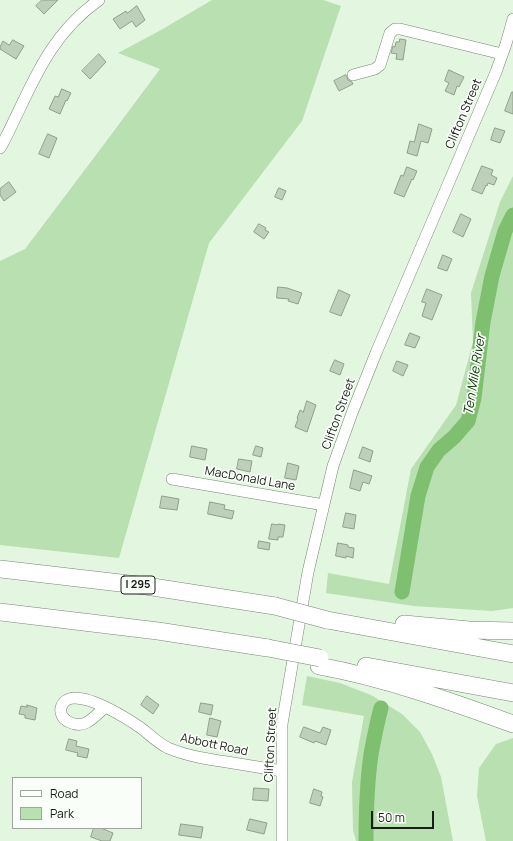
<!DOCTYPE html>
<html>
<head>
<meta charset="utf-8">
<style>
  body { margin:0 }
  #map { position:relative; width:513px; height:841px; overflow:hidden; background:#e3f6e0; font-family:Manrope,sans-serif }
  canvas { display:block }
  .legend { position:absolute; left:12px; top:777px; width:130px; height:52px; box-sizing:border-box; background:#fafef9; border:1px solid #a0a59f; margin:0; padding:5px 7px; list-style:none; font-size:12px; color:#191f17 }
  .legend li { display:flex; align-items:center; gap:8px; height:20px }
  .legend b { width:20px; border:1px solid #a0a59f }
  .scale { position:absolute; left:371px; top:811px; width:63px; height:18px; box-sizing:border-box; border:2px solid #191f17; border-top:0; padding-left:5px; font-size:12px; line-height:14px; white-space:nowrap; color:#191f17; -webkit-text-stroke:3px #fafef9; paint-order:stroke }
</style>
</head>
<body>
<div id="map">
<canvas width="513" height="841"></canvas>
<ul class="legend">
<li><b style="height:5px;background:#fff"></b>Road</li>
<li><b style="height:11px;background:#b9e0b0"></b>Park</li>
</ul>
<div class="scale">50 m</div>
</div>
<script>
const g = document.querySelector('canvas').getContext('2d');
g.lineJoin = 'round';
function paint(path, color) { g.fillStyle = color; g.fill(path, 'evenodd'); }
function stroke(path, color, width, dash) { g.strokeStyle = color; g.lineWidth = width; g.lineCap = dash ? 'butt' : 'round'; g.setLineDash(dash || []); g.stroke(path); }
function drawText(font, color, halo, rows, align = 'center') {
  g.font = font + ' Manrope,sans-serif'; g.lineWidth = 3.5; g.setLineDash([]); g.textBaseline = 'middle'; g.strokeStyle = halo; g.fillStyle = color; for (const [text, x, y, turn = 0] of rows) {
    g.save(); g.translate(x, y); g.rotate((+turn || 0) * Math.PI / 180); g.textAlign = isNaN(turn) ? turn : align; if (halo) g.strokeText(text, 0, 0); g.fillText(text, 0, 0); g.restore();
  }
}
paint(new Path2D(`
  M212 0H323L341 6 302 121 209 243 119 558 0 545V261L25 249 99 151 160 69 118 53 161 30Z
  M513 176V608L492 611 414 606 326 593 328 573 389 584 411 469 456 405 473 342 471 293 500 202Z
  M307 676 340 683 371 695 402 714 420 732 432 754 441 777 453 841H356L353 830 352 782 364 716 302 705Z
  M513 738V841H486L477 796 479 768 496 744Z`), '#b9e0b0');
stroke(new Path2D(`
  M402 592 418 496 427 467 439 450 454 437 468 421 474 398 483 322 492 276 505 231 513 215
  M366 841C366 812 367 783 371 754 374 738 377 723 381 708`), '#7ebf70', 15);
const building = new Path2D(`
  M42 0H58L44 14 36 6Z
  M137 6 145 20 136 27 132 21 120 29 113 19 126 11 127 13Z
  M400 39 406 40 403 60 396 59 397 54 391 53 393 46 395 47 396 42H399Z
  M13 40 24 46 16 59 0 49V47L3 41 9 45Z
  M99 54 106 62 90 79 82 71Z
  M449 70 464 77 459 87 457 86 454 95 445 91 449 83 445 81Z
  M346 75 348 80 352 82 353 84 339 91 334 81Z
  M62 89 71 93 67 101 66 100 60 114 49 109 55 96 58 97Z
  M512 92H513V114L505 111Z
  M419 124 432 129 428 143 421 141 417 156 407 153 410 141 414 142Z
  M495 128 505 131 500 143 491 140Z
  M48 134 57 138 49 158 39 154Z
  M482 166 493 170 491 175 497 178 494 185 488 183 487 186 486 185 482 194 472 190Z
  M407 167 417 171 413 180 412 179 404 197 394 193 401 175 403 176Z
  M9 182 16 192 4 201 0 195V189Z
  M279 188 286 191 282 200 275 197Z
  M461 214 471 219 463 237 453 232Z
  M259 224 266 228 265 230 269 232 264 239 254 232Z
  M443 255 452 259 447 271 438 268Z
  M278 287 287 288 302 293 298 304 288 301 289 299 277 298Z
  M427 289 442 295 432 320 422 316 426 303 422 302Z
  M339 290 350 295 341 316 330 312Z
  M410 333 420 337 415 348 405 345Z
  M335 360 344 364 340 375 330 371Z
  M397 361 408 365 403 376 393 371Z
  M307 401 316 405 307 432 295 427 298 419 297 418 300 410 303 412Z
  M192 446 207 449 205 460 190 457Z
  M256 446 263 448 261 457 253 455Z
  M363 447 373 451 370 462 359 458Z
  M239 459 252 461 250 472 237 469Z
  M288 463 299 466 296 480 285 478Z
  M354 470 372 476 369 484 363 482 360 491 350 488Z
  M162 496 179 499 177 510 160 508Z
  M210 502 225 505 224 509 234 511 232 519 208 514Z
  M346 513 356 515 354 529 343 527Z
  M272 524 278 525V524L285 525 283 537H278V540L269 539Z
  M259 541 270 543 269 550 258 548Z
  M338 543 348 545V547L354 548 353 558 346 556V558L336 556Z
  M147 696 159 705 153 714 141 705Z
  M201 703 213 705 211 715 199 712Z
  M27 705 37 708 35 720 25 718V715L19 714 21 706 27 707Z
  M210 718 221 721 217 737 207 735Z
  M304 727 320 733 323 727 331 730 326 745 315 741 314 743 300 737Z
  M69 739 77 741 76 746 89 749 87 758 77 756 78 753 66 750Z
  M254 788 269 789 268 801 253 800Z
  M314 789 322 792 321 796 323 797 320 806 310 803Z
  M250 819 267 823 264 834 247 830Z
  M181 824 203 827 201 838 179 835Z
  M94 828H101L113 833 110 841H102L91 837Z`);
paint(building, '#becfba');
stroke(building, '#8e9f8a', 1);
const minor = new Path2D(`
  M353 75 375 69 380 65 390 33 395 29H400L502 54
  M0 148 2 145C30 91 46 37 99 0
  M172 479 324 505
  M105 707C94 717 85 730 69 722 55 715 60 698 75 698 94 698 125 717 141 728 150 735 158 743 168 748 187 756 207 759 227 762 246 765 264 768 282 771
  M282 841V724L308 572 333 466 352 413 376 353 496 72 506 44 513 19`);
const highway = new Path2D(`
  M0 569 146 586 275 606
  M0 612 158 631 268 648
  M327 620 513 654
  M404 624 469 630 513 631
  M319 666C385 678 450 701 513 724
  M366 666 513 693`);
stroke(minor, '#768773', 12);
stroke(highway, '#768773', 18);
stroke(minor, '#fff', 11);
stroke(highway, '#fff', 17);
const highwayBridge = new Path2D(`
  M275 606 327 620
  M268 648 320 658`);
stroke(highwayBridge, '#768773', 18, []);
stroke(highwayBridge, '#fff', 17);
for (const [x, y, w] of [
  [138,585,34]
]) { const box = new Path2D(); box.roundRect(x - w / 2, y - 9, w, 18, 3); g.fillStyle = '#fafef9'; g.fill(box); stroke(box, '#191f17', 1); }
drawText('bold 11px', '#191f17', null, [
  ["I 295",138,585]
]);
drawText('12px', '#191f17', '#fafef9', [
  ["Clifton Street",464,114,-67],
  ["Clifton Street",339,414,-70],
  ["MacDonald Lane",250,479,10],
  ["Abbott Road",214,745,12],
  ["Clifton Street",271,745,-87]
]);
drawText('italic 13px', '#073400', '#fafef9', [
  ["Ten Mile River",475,375,-81]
]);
</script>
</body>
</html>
